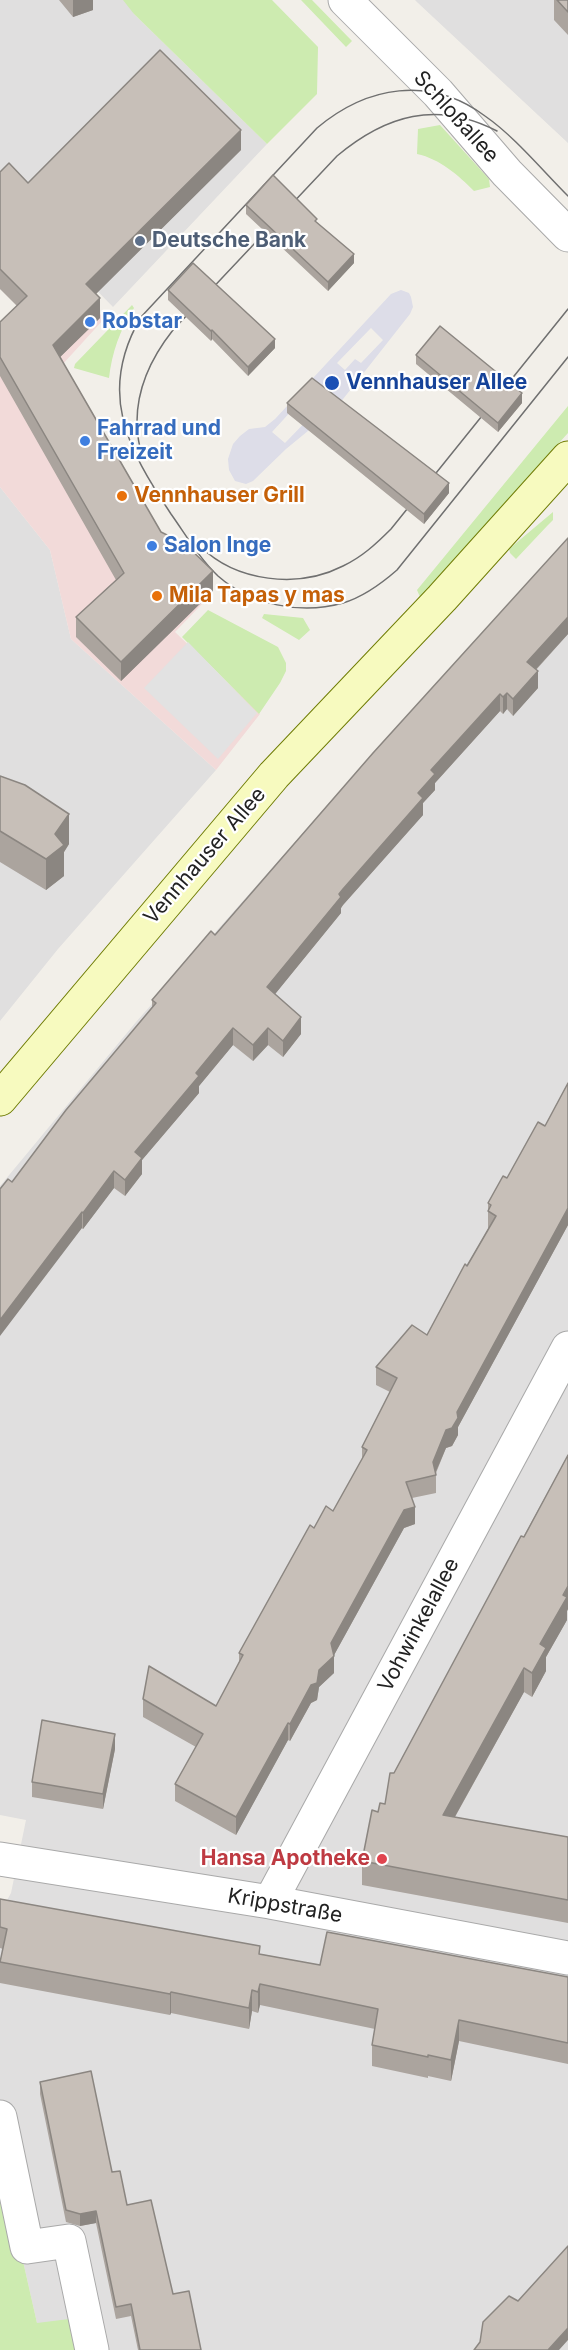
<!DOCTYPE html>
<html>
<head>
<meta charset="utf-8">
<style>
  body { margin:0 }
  canvas { display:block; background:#f2efe9 }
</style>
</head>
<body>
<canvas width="568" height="2350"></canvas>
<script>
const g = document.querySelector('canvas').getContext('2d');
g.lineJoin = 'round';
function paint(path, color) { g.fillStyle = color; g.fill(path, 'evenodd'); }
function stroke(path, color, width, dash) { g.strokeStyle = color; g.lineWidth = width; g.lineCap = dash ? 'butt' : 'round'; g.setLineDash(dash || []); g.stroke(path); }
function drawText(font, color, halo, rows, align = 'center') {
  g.font = font + ' Inter,sans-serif'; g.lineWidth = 4.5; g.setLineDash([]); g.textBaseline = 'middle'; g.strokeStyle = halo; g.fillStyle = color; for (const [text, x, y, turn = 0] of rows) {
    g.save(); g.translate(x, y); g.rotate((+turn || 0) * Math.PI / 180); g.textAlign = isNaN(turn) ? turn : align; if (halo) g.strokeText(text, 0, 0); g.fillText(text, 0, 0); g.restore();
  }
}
paint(new Path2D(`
  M0 0H130L134 14 267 144 113 307 65 258 36 254 0 290Z
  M415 0H568V143L418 3Z
  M0 487 50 550 71 639 216 770 58 949 0 1021Z
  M568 547V2350H83L37 2323 0 2160V1913L11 1893 26 1820 0 1815V1186L136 1022 363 765Z`), '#e0dfdf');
paint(new Path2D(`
  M62 266 104 319 62 365 170 564 202 604 175 632 260 714 216 770 71 639 50 550 0 487V327Z`), '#f2dad9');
paint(new Path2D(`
  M123 0H272L318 47 317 94 267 144 134 14Z
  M301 0H312L352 41 346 47Z
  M440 125 489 179 490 187 474 191C458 175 440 159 417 154L418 129Z
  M132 305 134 308C120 330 112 352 109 378L74 368 75 364Z
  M568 406V433L420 597 417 590Z
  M553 512V520L548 525 516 559 510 553 509 549Z
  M208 610 278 647 286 663V671L280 683 259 714 182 637Z
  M264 614 303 618 310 630 299 640 262 618Z
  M0 2160 37 2323 77 2318 83 2350H0Z`), '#cdebb0');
paint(new Path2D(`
  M188 642 257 713 218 759 144 688Z`), '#e2e2e2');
paint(new Path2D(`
  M401 290 409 293 411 297 413 307 410 314 336 408 286 449 253 481 246 484 235 481 229 470 228 459 233 444 240 436 249 429 265 427 275 419 391 294ZM371 328 383 340 361 363 355 359 345 370 337 363ZM305 396 318 409 285 443 272 432Z`), '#dddde8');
const minor = new Path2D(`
  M345 0 438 93 507 173 568 235
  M0 1859 270 1902 568 1958
  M270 1902 568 1348
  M0 2117 27 2247 69 2241 92 2350`);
const secondary = new Path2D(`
  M0 1099 274 775 442 598 568 458`);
stroke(minor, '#a9a9a9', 35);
stroke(secondary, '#707d05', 35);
stroke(minor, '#fff', 33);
stroke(secondary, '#f7fabf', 33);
stroke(new Path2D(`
  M568 196C542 170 514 136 485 116 430 75 367 86 317 128L141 317C97 392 127 448 171 514 186 535 199 558 218 576 251 605 301 615 343 603 363 597 381 584 397 570L568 357
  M143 459C128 412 143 368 173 330L337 156C386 115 437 100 497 131
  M200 546C236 582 298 589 343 566 362 557 376 544 391 529L568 309`), '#707070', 1.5);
paint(new Path2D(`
  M59 0H93V10L73 17Z
  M554 0H568V35L554 20Z
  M241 150 95 294 100 318 60 357 161 532 213 591 121 681 76 637V617L116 580 0 376V322L17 306 0 289V172L28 183Z
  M246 205 317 223 354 263 328 291 246 214Z
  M168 290 275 348 248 376 212 339 211 341 168 300Z
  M416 355 522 403 498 432 416 364Z
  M287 403 449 493 424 524 287 413Z
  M568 538V634L536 670 538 688 513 716 507 709 503 714 500 711 435 783V790L423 803V815L343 905 341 908V913L275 994 301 1034 283 1057 268 1045 253 1061 233 1045 199 1086V1093L142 1160V1174L125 1196 114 1188 83 1229 12 1182 152 1007V1000L215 935Z
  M0 776 69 844 64 852V876L46 890 0 862Z
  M568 1083V1225L458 1427V1435L452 1446 446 1448 436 1473V1493L412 1498 415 1524 404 1528 334 1655V1673L319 1687 317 1700 311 1703 290 1741 288 1740 236 1835 175 1801V1784L196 1747 143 1717V1699L216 1706 239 1664V1653L314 1528 333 1511 362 1460V1447L390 1392 376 1385V1367L427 1335 488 1229V1203L507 1178 545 1126Z
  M568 1455V1609L567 1611V1620L546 1657V1671L532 1697 524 1692 455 1817 568 1837V1923L362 1885V1861L378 1812 385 1804 394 1773Z
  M115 1749 103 1809 32 1797V1782Z
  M0 1899 260 1954 320 1965 568 1977V2064L459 2041 451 2081 428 2076V2078L372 2066V2045L375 2029 260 2005 258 2013 252 2011 249 2029 171 2013 170 2015 0 1983V1962L3 1949 0 1948Z
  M40 2082 112 2172 127 2205 173 2294 201 2350H138L131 2316 116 2319 96 2223 80 2226 66 2222 40 2094Z`), '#aba49e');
paint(new Path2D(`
  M73 0H93V10L73 17Z
  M241 130V150L86 304V284Z
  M354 254V263L328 291V282Z
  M100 298V318L53 364V345Z
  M212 330V339L211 341V331Z
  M275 339V348L248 376V367Z
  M522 393V403L498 432V423Z
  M449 483V493L424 524V514Z
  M213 571V591L121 681V662Z
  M568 617V634L527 679V662Z
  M538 671V688L513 716V699Z
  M507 693V709L503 714V697Z
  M500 694V711L435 783V790L423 803V815L343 905 341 908V913L267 1004V987L418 793 431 770Z
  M69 814V844L64 852V876L46 890V859L55 834Z
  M301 1017V1034L283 1057V1041Z
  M233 1028V1045L199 1086V1093L142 1160V1174L125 1196V1180L135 1152 196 1073Z
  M268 1028V1045L253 1061V1045Z
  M114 1171V1188L83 1229V1213Z
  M568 1208V1225L458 1427V1435L452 1446 446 1448 434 1476 433 1462 446 1430Z
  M82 1212V1228L0 1336V1320Z
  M415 1507V1524L404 1528 333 1657 334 1656V1673L319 1687 317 1700 311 1703 290 1741V1724L319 1670 331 1643 404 1510Z
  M568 1586V1609L567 1611V1620L546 1657V1671L532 1697V1673L540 1644Z
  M524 1668V1692L443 1838V1815Z
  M288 1723V1740L236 1835V1817Z
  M115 1734V1749L103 1809V1794Z
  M260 1984V2005L258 2013V1992Z
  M252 1990V2011L249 2029V2008Z
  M171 1992V2013L170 2015V1994Z
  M459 2020V2041L451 2081V2060Z
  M96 2211V2223L80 2226V2214Z
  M568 2328V2340L559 2350H548Z`), '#8b8681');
const building = new Path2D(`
  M557 0H568V12Z
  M160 50 241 130 86 284 100 298 53 345 161 532 185 544 213 571 121 662 76 617 124 573 0 357V322L27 296 0 269V172L9 163 28 183Z
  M273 175 317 219 315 221 354 254 328 282 246 205Z
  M193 263 275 339 248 367 212 330 211 331 168 290Z
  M440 326 522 393 498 423 416 355Z
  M312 378 449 483 424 514 287 403Z
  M568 538V617L527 662 538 671 513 699 507 693 503 697 500 694 431 770 435 774 418 793 423 798 343 889 339 894 341 897 267 987 301 1017 283 1041 268 1028 253 1045 233 1028 196 1073 199 1076 135 1152 142 1158 125 1180 114 1171 83 1213 82 1212 0 1320V1189L8 1179 12 1182 66 1110 156 1003 152 1000 211 931 215 935 373 753Z
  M0 776 25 785 69 814 55 834 64 845 46 859 0 831Z
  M568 1083V1208L457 1412 458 1418 452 1428 446 1430 433 1462 436 1475 406 1482 415 1507 404 1510 331 1643 334 1656 319 1670 317 1683 311 1685 290 1724 288 1723 236 1817 175 1784 203 1734 143 1699 149 1666 216 1706 243 1655 239 1653 310 1525 314 1528 326 1506 333 1511 367 1450 362 1447 397 1378 376 1367 412 1325 427 1335 465 1264 467 1266 496 1216 488 1211 491 1205 488 1203 503 1176 507 1178 538 1122 545 1126Z
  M568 1455V1586L563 1595 567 1597 540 1644 546 1648 532 1673 524 1668 443 1815 568 1837V1900L362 1861 372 1810 378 1812 380 1803 385 1804 390 1773H394L521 1536 524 1537Z
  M42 1720 115 1734 103 1794 32 1782Z
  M0 1899 260 1946 259 1954 320 1965 327 1932 568 1977V2043L459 2020 451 2060 428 2055V2057L372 2045 378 2009 260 1984 258 1992 252 1990 249 2008 171 1992 170 1994 0 1962 7 1929 0 1927Z
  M91 2071 112 2172 120 2171 127 2205 151 2200 173 2294 189 2291 201 2350H140L131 2304 116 2307 96 2211 80 2214 66 2210 40 2082Z
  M568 2246V2328L548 2350H474L480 2342 483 2322 509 2296 518 2301Z`);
paint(building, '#c7bfb8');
stroke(building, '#8b8681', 1.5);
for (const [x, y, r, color] of [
  [140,241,6,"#5c6f8a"],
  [90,322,6,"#3f7fe0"],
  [332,383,8,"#1a4fb4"],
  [85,441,6,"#3f7fe0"],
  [122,496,6,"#e8710a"],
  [152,546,6,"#3f7fe0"],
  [157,596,6,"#e8710a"],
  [382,1859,6,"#e0444e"]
]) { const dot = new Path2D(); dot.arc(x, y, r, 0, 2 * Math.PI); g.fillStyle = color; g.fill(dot); stroke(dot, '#fff', 2); }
drawText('21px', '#222', '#fff', [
  ["Schloßallee",456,117,48],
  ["Vennhauser Allee",205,856,-49],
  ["Vohwinkelallee",419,1625,-62],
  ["Krippstraße",285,1906,10]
]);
drawText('bold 21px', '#4e5e75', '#fff', [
  ["Deutsche Bank",152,241]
], 'left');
drawText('bold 21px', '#366cbe', '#fff', [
  ["Robstar",102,322],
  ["Fahrrad und",97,429],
  ["Freizeit",97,453],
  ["Salon Inge",164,546]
], 'left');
drawText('bold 21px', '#164399', '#fff', [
  ["Vennhauser Allee",346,383]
], 'left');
drawText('bold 21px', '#c56008', '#fff', [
  ["Vennhauser Grill",134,496],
  ["Mila Tapas y mas",169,596]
], 'left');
drawText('bold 21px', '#be3a42', '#fff', [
  ["Hansa Apotheke",370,1859]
], 'right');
</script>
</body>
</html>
